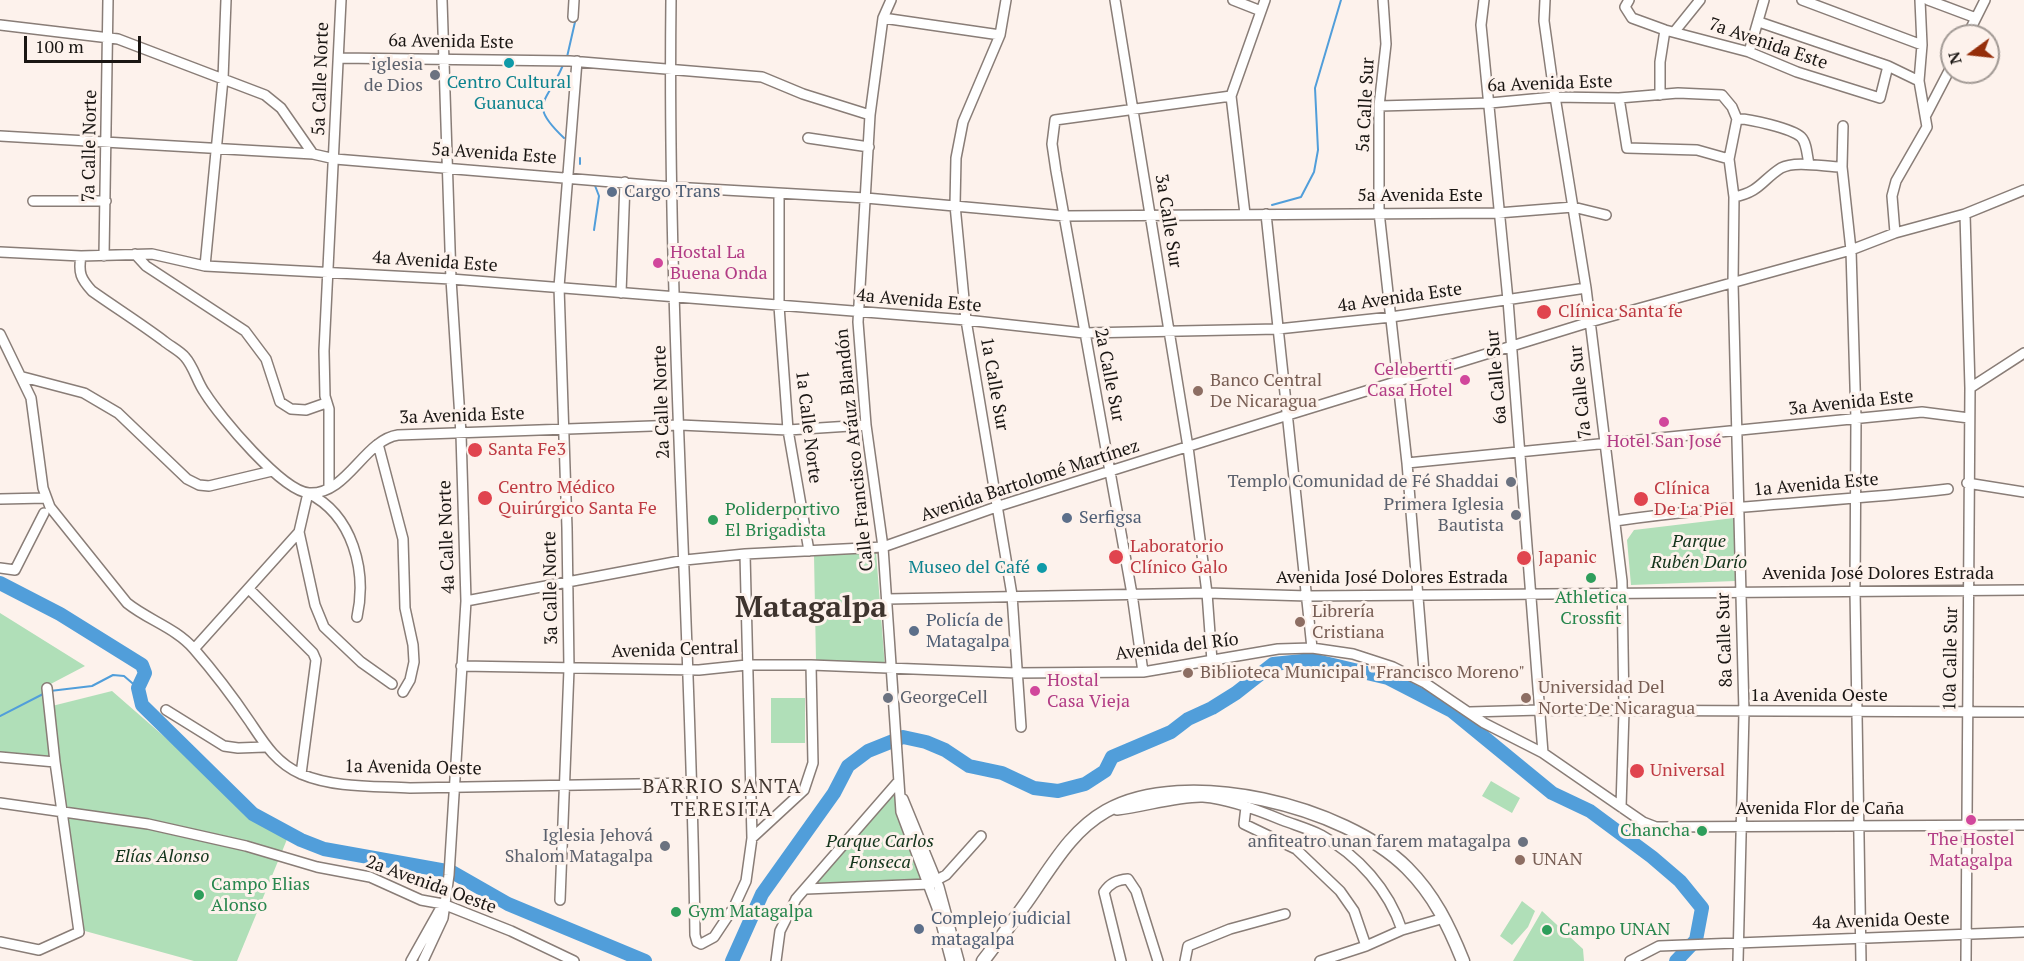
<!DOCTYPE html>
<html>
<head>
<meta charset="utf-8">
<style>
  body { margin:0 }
  #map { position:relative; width:2024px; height:961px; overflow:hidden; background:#fdf2ec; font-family:"PT Serif",serif }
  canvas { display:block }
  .north { position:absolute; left:1940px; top:24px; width:60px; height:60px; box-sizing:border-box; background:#fdf2ec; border:2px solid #a29a95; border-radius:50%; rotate:255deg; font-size:16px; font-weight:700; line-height:24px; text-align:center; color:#1a1613 }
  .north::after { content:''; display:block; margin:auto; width:21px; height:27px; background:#952e0a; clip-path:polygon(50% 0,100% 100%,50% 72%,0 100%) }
  .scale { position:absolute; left:24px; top:36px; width:117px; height:27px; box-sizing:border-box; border:3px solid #1a1613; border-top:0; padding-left:8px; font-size:18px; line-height:21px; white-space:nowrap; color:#1a1613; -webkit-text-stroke:4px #fdf2ec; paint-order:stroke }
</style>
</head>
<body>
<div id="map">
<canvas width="2024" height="961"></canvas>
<div class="north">N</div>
<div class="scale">100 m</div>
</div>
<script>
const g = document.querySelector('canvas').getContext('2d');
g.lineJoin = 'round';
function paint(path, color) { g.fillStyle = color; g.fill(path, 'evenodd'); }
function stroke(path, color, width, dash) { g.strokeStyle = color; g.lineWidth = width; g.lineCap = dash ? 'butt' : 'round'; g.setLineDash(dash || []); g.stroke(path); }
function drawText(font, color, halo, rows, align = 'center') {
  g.font = font + ' "PT Serif",serif'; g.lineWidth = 6; g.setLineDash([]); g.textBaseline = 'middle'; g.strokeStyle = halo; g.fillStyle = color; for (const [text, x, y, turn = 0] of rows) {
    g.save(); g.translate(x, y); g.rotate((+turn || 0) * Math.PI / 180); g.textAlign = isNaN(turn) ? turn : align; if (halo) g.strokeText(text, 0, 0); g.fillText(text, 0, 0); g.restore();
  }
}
paint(new Path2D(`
  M1734 518 1735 581 1631 585 1627 540 1634 530Z
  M876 552 885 667 816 661 814 555Z
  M0 613 85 666 43 688 48 707 112 691 253 814 290 832 237 961H194L85 931 76 917 55 762 0 757Z
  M771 698H805V743H771Z
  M1491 781 1520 798 1512 813 1482 796Z
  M897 783 929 884 806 889Z
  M1522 901 1535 911 1528 927 1512 945 1500 936Z
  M1542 911 1583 949 1584 961H1513Z`), '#b0dfb8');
stroke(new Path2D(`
  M567 57 575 22
  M563 65C547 104 527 103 564 138
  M580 164V158
  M594 183 599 196 594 230
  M1272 205 1301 197 1314 172 1318 150 1315 88 1341 0
  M1312 654V660
  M50 691 92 686 113 675 124 676 138 688
  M0 716 45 693`), '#519eda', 2);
stroke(new Path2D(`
  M0 583 60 614 142 665 145 673 138 688 142 705 253 814 301 840 324 849 452 872 508 904 645 961
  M732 961 762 894 834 793 848 766 868 751 903 737 926 742 945 750 969 766 1002 773 1034 788 1058 791 1085 784 1105 771 1112 757 1171 732 1188 719 1212 708 1236 693 1273 664 1312 660 1388 678 1452 711 1552 793 1590 811 1652 857 1680 881 1702 908 1696 940 1676 961`), '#519eda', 14);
const minor = new Path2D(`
  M671 0C667 312 691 623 695 935L697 942 701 944 714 937 734 907 746 881 752 838 804 790 813 763 811 665
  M891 0 883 18 870 115 858 322 866 425 883 547 901 812 937 908 951 961
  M1006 0 1000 35 963 122 956 158 955 205 966 320 1012 595 1021 727
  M1115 0 1188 447 1207 593 1212 661
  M1233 0 1261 11
  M1383 0 1386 44 1379 106V212L1407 463 1425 683
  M1484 0 1481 25 1508 300 1543 753
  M1545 0 1544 21 1552 78 1586 288 1622 581 1624 711 1621 807
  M1629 0 1625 7 1632 18 1665 30 1749 52 1797 72 1880 98 1888 66
  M1802 0 1922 45
  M1928 0 1976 18
  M573 17 574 0
  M883 18 1000 35
  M1759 22 1888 66 1919 81
  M0 25 118 39 265 95 281 108 313 154
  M1675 31 1700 0
  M1967 36 1985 0
  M1749 52 1764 0
  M339 58 570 61 762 77 803 94 870 115
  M1660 95V62L1665 30
  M1619 98 1627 148 1697 150 1729 159
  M1379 106 1490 103 1554 97 1619 98 1678 93 1722 95 1732 107 1737 119 1729 159 1734 197 1733 283 1744 712 1738 961
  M1926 115 1952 65
  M1737 119C1748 118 1793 129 1801 137 1807 143 1807 156 1809 164
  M1843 126 1842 167 1851 250 1856 419 1855 591 1861 961
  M0 136 313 154 335 159 672 187 866 198 1065 216 1498 213 1573 207 1606 215
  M808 138 869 147
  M779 194V306L788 430 809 551
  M1734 197C1760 192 1762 180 1781 168 1796 160 1825 167 1842 167
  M33 201H106
  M1245 214 1231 96 1265 0
  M1266 214 1312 648
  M1965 214 1970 388 1966 961
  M1895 233 1892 196 1896 181 1927 127 1919 81 1922 45 1920 0
  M0 252 81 256 152 254 205 266 451 279 966 320 1084 333 1278 329 1391 317 1586 288
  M135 254 146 266 245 331 266 359 280 402 291 409 306 410 326 403
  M81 256C78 273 81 279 92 291 116 308 140 323 164 341 170 346 180 351 185 357 194 367 197 382 205 393 220 417 282 491 309 493 347 495 364 440 398 435L680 425 788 430 866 425
  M104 256 108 0
  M205 266 223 79 226 0
  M621 293 625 182
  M0 334 31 398 43 488 50 507 127 603C148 620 176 628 194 649 214 672 233 697 250 722 264 743 276 763 301 774 334 788 374 786 410 788L691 783
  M23 377 84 393 118 413 187 479 199 485 209 486 272 471
  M1970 388 2024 353
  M378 444 403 539 405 608 413 645 414 662 410 680 403 692
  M1407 463 1922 412 1969 418
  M1967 483 2024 492
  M329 488V409L325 396 324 351 341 0
  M0 499 46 498
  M1615 521C1725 505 1838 502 1948 489
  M745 554 752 838
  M0 568 15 570 44 513
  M249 589 313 653 316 660 301 774
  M887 599 1207 593 1308 596 2024 590
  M466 601 685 560 745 554 883 547 999 506 1288 415 1590 322 1851 250 1895 233 1965 214 2024 190
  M357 617C367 571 353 515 308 493L299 532 315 605 324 627 361 662 392 684
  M194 649 299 532
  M461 666 699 670 747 665H811L1016 673 1143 672 1278 649 1312 648 1353 654 1393 667 1425 683 1484 723 1543 753 1643 822 1656 827 2024 825
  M1143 672 1132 594 1056 171 1052 144 1055 120 1231 96
  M47 688 55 762
  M166 710 224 746 238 748 265 747
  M1470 712 1540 710 2024 712
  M0 757 55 762 79 932 39 950 0 942
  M903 799 939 887 959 961
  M0 803 148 824 246 846 317 867 370 877 421 900 443 904 511 931 574 961
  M1246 807 1244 824 1296 849 1340 891 1354 911 1366 946
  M1117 810C1144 807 1178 796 1203 797 1229 799 1258 810 1282 820 1295 825 1309 829 1321 835 1358 855 1389 890 1402 930
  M806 889 929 884 946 875 981 836
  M560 900 569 669 567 528 559 287 577 61
  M411 961 443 904
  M423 961 443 918 449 875 466 601 461 434 451 279 442 0
  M776 961 780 931 796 899 897 783
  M1121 961 1104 892C1110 883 1117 880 1128 879L1136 891 1158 961
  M1185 961 1188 946 1230 929 1285 914
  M1320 961 1366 946 1402 930 1444 918
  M1630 961 1659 946 2024 932`);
const major = new Path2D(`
  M983 961C1002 936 1022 910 1039 884 1058 856 1076 828 1106 811 1185 766 1345 806 1407 868 1434 895 1449 926 1463 961`);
stroke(minor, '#897d77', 12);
stroke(major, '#897d77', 15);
stroke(minor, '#fff', 9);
stroke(major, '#fff', 12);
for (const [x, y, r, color] of [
  [509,63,6,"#0f9aa8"],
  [435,75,6,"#6b7280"],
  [612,192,6,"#5c6f8a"],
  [658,263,6,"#d1479c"],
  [1544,312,8,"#e0444e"],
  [1465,380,6,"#d1479c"],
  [1198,391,6,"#8d6e63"],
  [1664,422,6,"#d1479c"],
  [475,450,8,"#e0444e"],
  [1511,482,6,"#6b7280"],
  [485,498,8,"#e0444e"],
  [1641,499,8,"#e0444e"],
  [1516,515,6,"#6b7280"],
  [1067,518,6,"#5c6f8a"],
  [713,520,6,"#2e9e5b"],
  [1116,557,8,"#e0444e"],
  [1524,558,8,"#e0444e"],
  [1042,568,6,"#0f9aa8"],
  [1591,578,6,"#2e9e5b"],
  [1300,622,6,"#8d6e63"],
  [914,631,6,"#5c6f8a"],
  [1188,673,6,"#8d6e63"],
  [1035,691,6,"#d1479c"],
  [888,698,6,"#6b7280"],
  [1526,698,6,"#8d6e63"],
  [1637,771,8,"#e0444e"],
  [1971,820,6,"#d1479c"],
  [1702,831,6,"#2e9e5b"],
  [1523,842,6,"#6b7280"],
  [665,846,6,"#6b7280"],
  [1520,860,6,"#8d6e63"],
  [199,895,6,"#2e9e5b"],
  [676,912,6,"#2e9e5b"],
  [919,929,6,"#5c6f8a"],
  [1547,930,6,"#2e9e5b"]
]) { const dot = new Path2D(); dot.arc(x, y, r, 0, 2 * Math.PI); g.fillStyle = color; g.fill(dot); stroke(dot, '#fdf2ec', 2); }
drawText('18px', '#1a1613', '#fdf2ec', [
  ["6a Avenida Este",451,42,1],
  ["7a Avenida Este",1768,44,19],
  ["5a Calle Norte",321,79,-88],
  ["6a Avenida Este",1550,84,-2],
  ["5a Calle Sur",1366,105,-87],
  ["7a Calle Norte",90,146,-89],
  ["5a Avenida Este",494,154,4],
  ["5a Avenida Este",1420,196],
  ["3a Calle Sur",1168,221,81],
  ["4a Avenida Este",435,262,4],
  ["4a Avenida Este",1400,298,-8],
  ["4a Avenida Este",919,301,5],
  ["2a Calle Sur",1109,375,79],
  ["6a Calle Sur",1497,377,-95],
  ["1a Calle Sur",994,384,80],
  ["7a Calle Sur",1581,392,-96],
  ["2a Calle Norte",662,402,-92],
  ["3a Avenida Este",1851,403,-6],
  ["3a Avenida Este",462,416,-2],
  ["1a Calle Norte",808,427,83],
  ["Calle Francisco Aráuz Blandón",855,450,-96],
  ["Avenida Bartolomé Martínez",1030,481,-18],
  ["1a Avenida Este",1816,485,-5],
  ["4a Calle Norte",447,537,-92],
  ["Avenida José Dolores Estrada",1878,574],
  ["Avenida José Dolores Estrada",1392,578],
  ["3a Calle Norte",551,588,-91],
  ["8a Calle Sur",1725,640,-92],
  ["Avenida del Río",1177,647,-7],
  ["Avenida Central",675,650,-2],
  ["10a Calle Sur",1951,659,-89],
  ["1a Avenida Oeste",1819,696],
  ["1a Avenida Oeste",413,768,1],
  ["Avenida Flor de Caña",1820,809],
  ["2a Avenida Oeste",431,885,20],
  ["4a Avenida Oeste",1881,921,-2]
]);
drawText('18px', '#5b616d', '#fdf2ec', [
  ["iglesia",423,65],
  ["de Dios",423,86],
  ["Templo Comunidad de Fé Shaddai",1499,482],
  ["Primera Iglesia",1504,505],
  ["Bautista",1504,526],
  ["GeorgeCell",900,698,"left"],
  ["Iglesia Jehová",653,836],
  ["Shalom Matagalpa",653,857],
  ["anfiteatro unan farem matagalpa",1511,842]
], 'right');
drawText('18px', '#0d838f', '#fdf2ec', [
  ["Centro Cultural",509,83],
  ["Guanuca",509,104],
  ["Museo del Café",1030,568,"right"]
]);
drawText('18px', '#4e5e75', '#fdf2ec', [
  ["Cargo Trans",624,192],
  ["Serfigsa",1079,518],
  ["Policía de",926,621],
  ["Matagalpa",926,642],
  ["Complejo judicial",931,919],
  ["matagalpa",931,940]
], 'left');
drawText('18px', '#b23c85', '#fdf2ec', [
  ["Hostal La",670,253],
  ["Buena Onda",670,274],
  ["Celebertti",1453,370,"right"],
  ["Casa Hotel",1453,391,"right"],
  ["Hotel San José",1664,442,"center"],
  ["Hostal",1047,681],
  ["Casa Vieja",1047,702],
  ["The Hostel",1971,840,"center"],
  ["Matagalpa",1971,861,"center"]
], 'left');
drawText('18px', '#be3a42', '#fdf2ec', [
  ["Clínica Santa fe",1558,312],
  ["Santa Fe3",488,450],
  ["Centro Médico",498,488],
  ["Quirúrgico Santa Fe",498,509],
  ["Clínica",1654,489],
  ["De La Piel",1654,510],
  ["Laboratorio",1130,547],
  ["Clínico Galo",1130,568],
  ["Japanic",1538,558],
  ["Universal",1650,771]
], 'left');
drawText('18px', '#785e54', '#fdf2ec', [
  ["Banco Central",1210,381],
  ["De Nicaragua",1210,402],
  ["Librería",1312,612],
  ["Cristiana",1312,633],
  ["Biblioteca Municipal \"Francisco Moreno\"",1200,673],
  ["Universidad Del",1538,688],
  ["Norte De Nicaragua",1538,709],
  ["UNAN",1532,860]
], 'left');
drawText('18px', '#27864d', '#fdf2ec', [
  ["Poliderportivo",725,510],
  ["El Brigadista",725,531],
  ["Athletica",1591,598,"center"],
  ["Crossfit",1591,619,"center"],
  ["Chancha",1690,831,"right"],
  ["Campo Elias",211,885],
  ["Alonso",211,906],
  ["Gym Matagalpa",688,912],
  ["Campo UNAN",1559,930]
], 'left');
drawText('italic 18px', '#12331a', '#fdf2ec', [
  ["Parque",1699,542],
  ["Rubén Darío",1699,563],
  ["Parque Carlos",880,842],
  ["Fonseca",880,863],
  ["Elías Alonso",162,857]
]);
g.letterSpacing = '1.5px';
drawText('20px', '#3e342e', '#fdf2ec', [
  ["BARRIO SANTA",722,787],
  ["TERESITA",722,810]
]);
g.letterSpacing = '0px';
drawText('bold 30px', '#3e342e', '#fdf2ec', [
  ["Matagalpa",811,608]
]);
</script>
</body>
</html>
